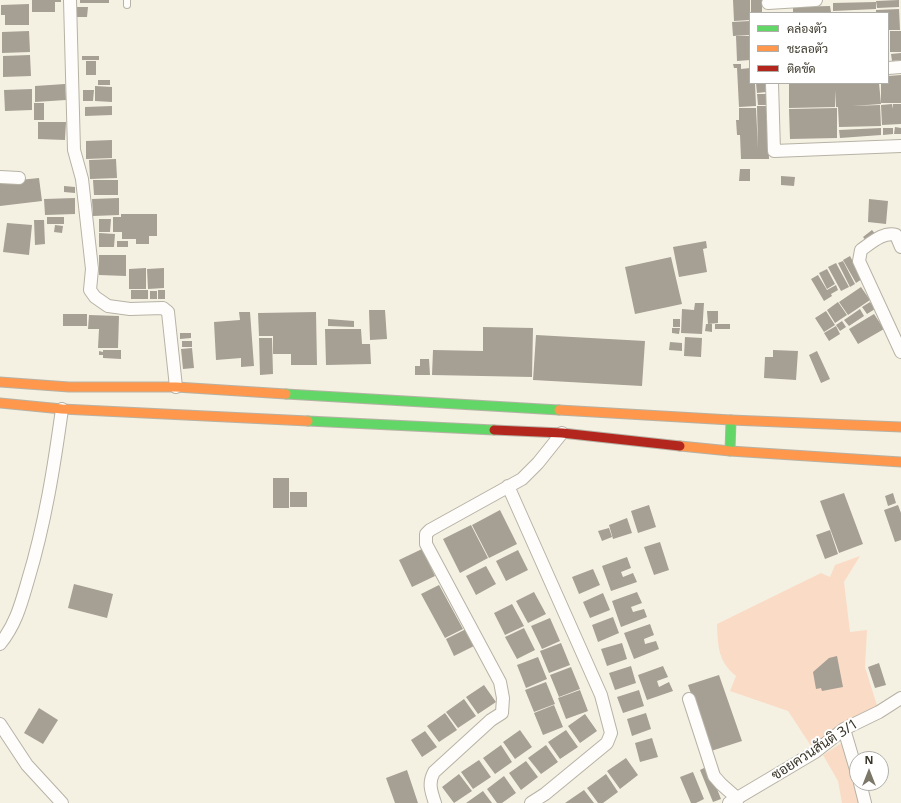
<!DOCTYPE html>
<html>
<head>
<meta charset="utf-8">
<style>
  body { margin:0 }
  #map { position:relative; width:901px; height:803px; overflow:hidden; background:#f5f1e2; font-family:"Noto Sans",Sarabun,sans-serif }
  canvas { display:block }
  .legend { position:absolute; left:749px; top:12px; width:140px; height:72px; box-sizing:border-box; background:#fff; border:1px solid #b0aea9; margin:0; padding:5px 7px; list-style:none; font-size:12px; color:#393528 }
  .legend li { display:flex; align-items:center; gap:8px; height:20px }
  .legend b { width:20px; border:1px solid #b0aea9 }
  .north { position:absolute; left:849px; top:751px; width:40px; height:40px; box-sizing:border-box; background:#fff; border:1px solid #b0aea9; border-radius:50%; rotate:0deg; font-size:11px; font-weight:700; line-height:16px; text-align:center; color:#393528 }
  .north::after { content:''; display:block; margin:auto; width:14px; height:18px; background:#7b7769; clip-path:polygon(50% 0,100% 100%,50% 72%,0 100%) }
</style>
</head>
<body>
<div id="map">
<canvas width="901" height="803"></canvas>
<ul class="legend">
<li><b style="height:5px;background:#63d668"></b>คล่องตัว</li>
<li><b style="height:5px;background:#ff974d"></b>ชะลอตัว</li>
<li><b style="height:5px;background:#b3261e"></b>ติดขัด</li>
</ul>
<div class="north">N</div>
</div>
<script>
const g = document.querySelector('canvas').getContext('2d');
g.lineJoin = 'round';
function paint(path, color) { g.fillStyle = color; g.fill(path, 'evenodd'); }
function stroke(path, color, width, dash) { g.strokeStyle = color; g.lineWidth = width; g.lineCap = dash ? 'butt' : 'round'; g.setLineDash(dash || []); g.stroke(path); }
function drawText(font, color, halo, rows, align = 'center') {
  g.font = font + ' "Noto Sans",Sarabun,sans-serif'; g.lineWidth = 4; g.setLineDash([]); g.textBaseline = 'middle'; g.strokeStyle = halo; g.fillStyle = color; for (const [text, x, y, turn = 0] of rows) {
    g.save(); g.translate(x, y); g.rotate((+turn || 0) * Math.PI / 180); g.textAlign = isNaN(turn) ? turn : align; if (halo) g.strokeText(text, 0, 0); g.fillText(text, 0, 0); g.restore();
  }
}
paint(new Path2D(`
  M860 556 844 582 850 632 867 630 865 667 879 712 815 752 788 711 730 691 736 676C718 661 718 647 717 624L821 573 830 577 835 565Z
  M848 739 864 803H842L838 781 823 755Z`), '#fadbc6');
paint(new Path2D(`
  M32 0H61V2H55V12H32Z
  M80 0H109V3H80Z
  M733 0H750V20L734 21Z
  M751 0H762V13H751Z
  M899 0V7L877 8 876 1Z
  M876 2V9L833 11V3Z
  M29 4V25H5V15H1V5Z
  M830 6 831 12 793 13V7Z
  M77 7H88L87 17H77Z
  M899 9 900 30H888V13H876V10Z
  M750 21V35L733 36 732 22Z
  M29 31 30 52 2 53V32Z
  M890 31H901V52H890Z
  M736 36H750V60L737 61Z
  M901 53V60L892 61 891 54Z
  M30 55 31 76 3 77V56Z
  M82 56H99V60H82Z
  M86 61H96V75H86Z
  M733 64H741V69L750 68V83H755L756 106 739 107 737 68H734Z
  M901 75V103H881V83H888V76Z
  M98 80H110V85H98Z
  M756 83H765L766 92 757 93Z
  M789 83H879L881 104 852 106 880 105 881 126 839 127 838 107H836L835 90V107L789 108Z
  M65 84 66 100 35 102V86Z
  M95 86 112 87V102L95 101Z
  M32 89V110L5 111 4 90Z
  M83 90H94L93 101H83Z
  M757 94H767V105H758Z
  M34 103H44V120H34Z
  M892 104 893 109V104H901V124L882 125 881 105Z
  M112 106V115L85 116V107Z
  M757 106H766V120H768L769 159H741L740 135H737L736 120H739V108H756L758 149Z
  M837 108V138L790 139 789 109Z
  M38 122H66L65 140 38 139Z
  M895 127 901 128V134H894Z
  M881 128V135L840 138 839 130Z
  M883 128H893V134L883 135Z
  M112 140V158L86 159V141Z
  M116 159 117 178 90 179 89 160Z
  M740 169H750V181H739Z
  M781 176 795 177 794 186 781 185Z
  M39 178 42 201 0 206V182Z
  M93 180H118V195H94Z
  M64 186 75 187V193L64 192Z
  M75 198V214L45 215 44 199Z
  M119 198V215L93 216 92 199Z
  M869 199 888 201 886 224 868 222Z
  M121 214H157V236H149V244H136V239H122V232H113V217H121Z
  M47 217H64V224H47Z
  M99 219H111L110 232H99Z
  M34 220H44L45 244 35 245Z
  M7 223 32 225 29 255 3 252Z
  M55 225 63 226 62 233 54 232Z
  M872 230 876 235 867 242 863 237Z
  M99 233 115 234 114 247H99Z
  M117 241H128V247H117Z
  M706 241 707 248 703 249 707 272 679 277 673 247Z
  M99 255H126V276L99 275Z
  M850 256 862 279 856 283 843 260Z
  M671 257 682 304 635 314 625 267Z
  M843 261 855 284 850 287 838 263Z
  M836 263 849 287 841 291 828 267Z
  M146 268V289H129V269Z
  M164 268V288L148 289 147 269Z
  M827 269 835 284 827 289 819 273Z
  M818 275 827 290 836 285 838 290 831 294 832 296 824 301 811 279Z
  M861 287 870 300 848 315 839 302Z
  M131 290H148V299H131Z
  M158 290H165V299H158Z
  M150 291H157V299H150Z
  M838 302 847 315 835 323 827 310Z
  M870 302 875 309 867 314 862 307Z
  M695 303H704L702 334 681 333 682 309 694 310Z
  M860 309 864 316 849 326 844 320Z
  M369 310H385L387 339 370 340Z
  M707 311H718V323L708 324Z
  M826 311 835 325 824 332 815 318Z
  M239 312H250L254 366 241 367V358L216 360 214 322 240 320Z
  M316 312 317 365H291V354H273V336H259L258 313Z
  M63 314H87V326H63Z
  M874 314 884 329 858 344 849 329Z
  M89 315 119 316 118 348H98L99 329H88Z
  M328 319 354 321V327L328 326Z
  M673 319H680V327H673Z
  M842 321 846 327 840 331 836 325Z
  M706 324H712V332L705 331Z
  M715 324H730V329H715Z
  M836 326 840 334 829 341 824 333Z
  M483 327 533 328 532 377 432 375 433 350 483 351Z
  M672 328H680L679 334 672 333Z
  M325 329H361L362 344H370L371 364 326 365Z
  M180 333H191V338L180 339Z
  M536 335 645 341 642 386 533 380Z
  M685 337 702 338 701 357 684 356Z
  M259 338H272L273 374 260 375Z
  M182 341H192V347H182Z
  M670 342 682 343V351L669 350Z
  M192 348 194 368 183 369 181 349Z
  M103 350H121V359L103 358V355H99V351L103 352Z
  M773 350 798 351 796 380 764 378 765 357H773Z
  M817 351 830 379 821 383 809 355Z
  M420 359H429L430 375H415V366H420Z
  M273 478H289V508H273Z
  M290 492H307V507H290Z
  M844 493 863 544 839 553 820 501Z
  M893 493 896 503 888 506 885 496Z
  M649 505 656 527 638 533 631 511Z
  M898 505 901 513V540L895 542 884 510Z
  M500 510 517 544 489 558 472 525Z
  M627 518 632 533 613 539 609 525Z
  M471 525 488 558 460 573 443 539Z
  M609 528 612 537 602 541 598 531Z
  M830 530 838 554 825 559 816 535Z
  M660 542 669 570 654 575 644 547Z
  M422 549 435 576 412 587 399 560Z
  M518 550 528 570 506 581 496 561Z
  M627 557 631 568 621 572 623 577 633 573 637 582 611 591 602 566Z
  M486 566 496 584 476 595 466 576Z
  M593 569 600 585 579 594 572 577Z
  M74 584 113 594 107 618 68 608Z
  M439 585 463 629 445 638 421 594Z
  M534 592 546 614 528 623 516 601Z
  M637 592 642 603 631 607 633 612 644 609 647 617 621 627 612 601Z
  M603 593 610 610 590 618 583 602Z
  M512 604 524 626 505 635 494 613Z
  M613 617 619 633 598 642 592 625Z
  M550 618 560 641 542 649 531 626Z
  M650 624 654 635 644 639 645 644 656 641 659 649 634 659 624 633Z
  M524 628 535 650 517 659 505 637Z
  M466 629 474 646 454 656 446 639Z
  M561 643 570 665 549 673 540 651Z
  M622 643 627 659 607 666 601 649Z
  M837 656 843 687 822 691 821 688 816 689 813 672 829 658Z
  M538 657 547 679 526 688 517 665Z
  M879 663 886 685 875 688 868 667Z
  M631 666 636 683 615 690 609 673Z
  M663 666 668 677 657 681 659 687 669 682 673 691 647 700 638 675Z
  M571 667 580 689 559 697 550 675Z
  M719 675 742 741 711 751 688 685Z
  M546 682 555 704 534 712 525 690Z
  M484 685 496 702 478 714 466 697Z
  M580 690 588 711 566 719 558 698Z
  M639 690 644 706 623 713 617 697Z
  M464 699 476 716 458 728 446 712Z
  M554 705 563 727 543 735 534 713Z
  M39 708 58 720 43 744 24 733Z
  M445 713 457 730 439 742 427 726Z
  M646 713 651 729 632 736 627 719Z
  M585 714 597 731 580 743 568 726Z
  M520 730 532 747 515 759 503 742Z
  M566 730 578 747 560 759 548 742Z
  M425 731 437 747 422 757 411 740Z
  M652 738 658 757 640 762 635 743Z
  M501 745 512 762 495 774 483 758Z
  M546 745 558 762 541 774 528 758Z
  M626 758 638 775 620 789 607 771Z
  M479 760 491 777 473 789 461 772Z
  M526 761 538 777 521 790 509 773Z
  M708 766 721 799 713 802 700 770Z
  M407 770 418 803H395L386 778Z
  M693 772 704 799 696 803H691L680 777Z
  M459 774 472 791 454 803 442 787Z
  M606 774 618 792 603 803H598L587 788Z
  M504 776 516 793 502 803H497L487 789Z
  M584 790 594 803H565Z
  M483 791 492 803H466Z`), '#a59f94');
const lane = new Path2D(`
  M127 0V5`);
const street = new Path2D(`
  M70 0 74 150 82 179 92 269 90 290 95 297 108 306 130 309 163 308 168 312 176 387
  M768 3 816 0
  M888 68 901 67
  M772 83 774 151 901 146
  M0 177 19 178
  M901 247 896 235C884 231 871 243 861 250L859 261 901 352
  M508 486 601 695 611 733 607 743 545 794 531 803
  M0 644C16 624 21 604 28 580 45 524 54 467 62 409
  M689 699 714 776 721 784 738 799
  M0 724 27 765 62 803
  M844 729 857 773
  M860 783 865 803
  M435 803C431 791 428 783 434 772L491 720 502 713 503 698 500 682 426 544V534L430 530 522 479 538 463 562 433
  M729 803 815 752 844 729 879 712 901 698`);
const fast = new Path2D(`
  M286 394 559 410
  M308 421 494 430
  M730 451 731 420`);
const slow = new Path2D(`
  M0 382 69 387H176L286 394
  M0 403 62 409 308 421
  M559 410 731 420 901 427
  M680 446 730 451 901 462`);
const jam = new Path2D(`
  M494 430 562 433 680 446`);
stroke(lane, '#b6b2a5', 8);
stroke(street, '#b6b2a5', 14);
stroke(fast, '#b6b2a5', 11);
stroke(slow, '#b6b2a5', 11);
stroke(jam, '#b6b2a5', 11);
stroke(lane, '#fefdfb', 6);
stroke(street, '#fefdfb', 12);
stroke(fast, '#63d668', 9);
stroke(slow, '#ff974d', 9);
stroke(jam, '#b3261e', 9);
drawText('14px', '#393528', '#fff', [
  ["ซอยควนสันติ 3/1",815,750,-33]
]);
</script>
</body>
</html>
